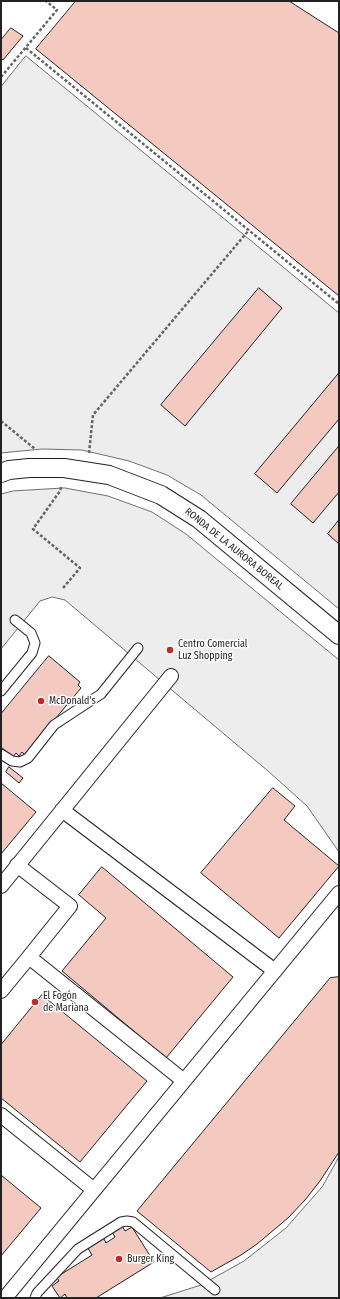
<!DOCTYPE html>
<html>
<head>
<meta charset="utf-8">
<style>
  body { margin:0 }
  #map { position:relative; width:340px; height:1299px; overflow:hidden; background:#fff; font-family:"Fira Sans Condensed",sans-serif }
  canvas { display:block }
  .frame { position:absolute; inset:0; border:2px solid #222; pointer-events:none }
</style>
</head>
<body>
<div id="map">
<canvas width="340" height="1299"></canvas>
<div class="frame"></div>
</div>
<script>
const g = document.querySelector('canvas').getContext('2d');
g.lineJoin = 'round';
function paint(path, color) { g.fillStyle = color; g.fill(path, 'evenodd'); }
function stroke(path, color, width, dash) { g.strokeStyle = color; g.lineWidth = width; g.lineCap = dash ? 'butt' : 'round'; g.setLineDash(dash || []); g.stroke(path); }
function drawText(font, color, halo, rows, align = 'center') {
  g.font = font + ' "Fira Sans Condensed",sans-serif'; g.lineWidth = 3; g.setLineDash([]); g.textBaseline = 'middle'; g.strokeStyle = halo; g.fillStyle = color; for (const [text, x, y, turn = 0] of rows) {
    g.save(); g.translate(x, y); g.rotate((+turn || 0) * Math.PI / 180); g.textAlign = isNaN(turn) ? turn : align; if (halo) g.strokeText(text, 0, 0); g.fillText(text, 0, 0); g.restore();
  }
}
const parking = new Path2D(`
  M26 56 339 313V609L201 495 167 475 129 461 82 450 42 449 1 453V87Z
  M65 488 108 496 152 512 186 534 339 660V852L307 806 268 771 65 600 52 597 40 601 1 649V494L13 491Z
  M339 1157V1298H160L201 1285 244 1261 286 1228 322 1187Z`);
paint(parking, '#ededed');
stroke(parking, '#6f6f6f', 1);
const building = new Path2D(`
  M76 1H289L339 33V296L36 49Z
  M11 28 23 36 3 60 1 58V40Z
  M259 288 282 308 185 426 161 405Z
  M339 373V419L277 493 255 474Z
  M339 446V492L313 523 291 504Z
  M339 520V544L328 534Z
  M49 656 80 682 78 685 81 688 25 755 22 752 19 756 16 753 13 757 1 747V714Z
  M9 767 23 778 19 783 6 772Z
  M1 783 36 812 1 854Z
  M273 788 295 806 284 820 339 866 279 938 201 873Z
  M102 867 233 977 166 1058 62 971 106 918 79 895Z
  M339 977V1152L320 1181 305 1200 288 1218 257 1244 241 1255 211 1272 137 1211 330 978Z
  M42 995 147 1081 80 1162 1 1098V1045Z
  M1 1175 41 1208 1 1256Z
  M121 1224 125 1231 132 1227 154 1262 96 1298H67L65 1294 60 1298 52 1286 59 1281 56 1276 60 1275 92 1255 86 1245 102 1235 106 1243 115 1237 111 1230Z`);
paint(building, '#f3c9c0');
stroke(building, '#222', 1);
const service = new Path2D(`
  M1 691 32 653 35 643 31 633 15 620
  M1 754 12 761 20 762 28 758 54 725 101 694 138 648
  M35 1298 37 1293 78 1249 121 1222 127 1221 133 1222 215 1290`);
const pedestrian = new Path2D(`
  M62 810 275 971
  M17 865 70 906 29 957 184 1081
  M1 886 171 676
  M1 991 29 957
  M1 1115 94 1190
  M5 1298 339 893`);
const minor = new Path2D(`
  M1 473 9 470 29 468H64L109 475 161 495 199 519 339 635`);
stroke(service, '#222', 11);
stroke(pedestrian, '#222', 16);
stroke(minor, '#222', 20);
stroke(new Path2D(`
  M26 48 339 304
  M1 77 57 10 46 1
  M1 421 35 449
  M89 453 93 415 249 230
  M61 487 60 491 33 529 80 568 63 588`), '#646464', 2.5, [3, 2]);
stroke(service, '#fff', 9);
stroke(pedestrian, '#fff', 14);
stroke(minor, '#fff', 18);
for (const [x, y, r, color] of [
  [170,650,4,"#c62828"],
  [41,701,4,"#c62828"],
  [35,1002,4,"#c62828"],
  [119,1259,4,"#c62828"]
]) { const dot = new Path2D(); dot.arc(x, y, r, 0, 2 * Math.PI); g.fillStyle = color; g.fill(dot); stroke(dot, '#fff', 1.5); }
drawText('10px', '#222', '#fff', [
  ["RONDA DE LA AURORA BOREAL",234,549,39]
]);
drawText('10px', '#222', '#fff', [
  ["Centro Comercial",178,644],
  ["Luz Shopping",178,656],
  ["McDonald's",49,701],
  ["El Fogón",43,996],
  ["de Mariana",43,1008],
  ["Burger King",127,1259]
], 'left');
</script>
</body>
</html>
